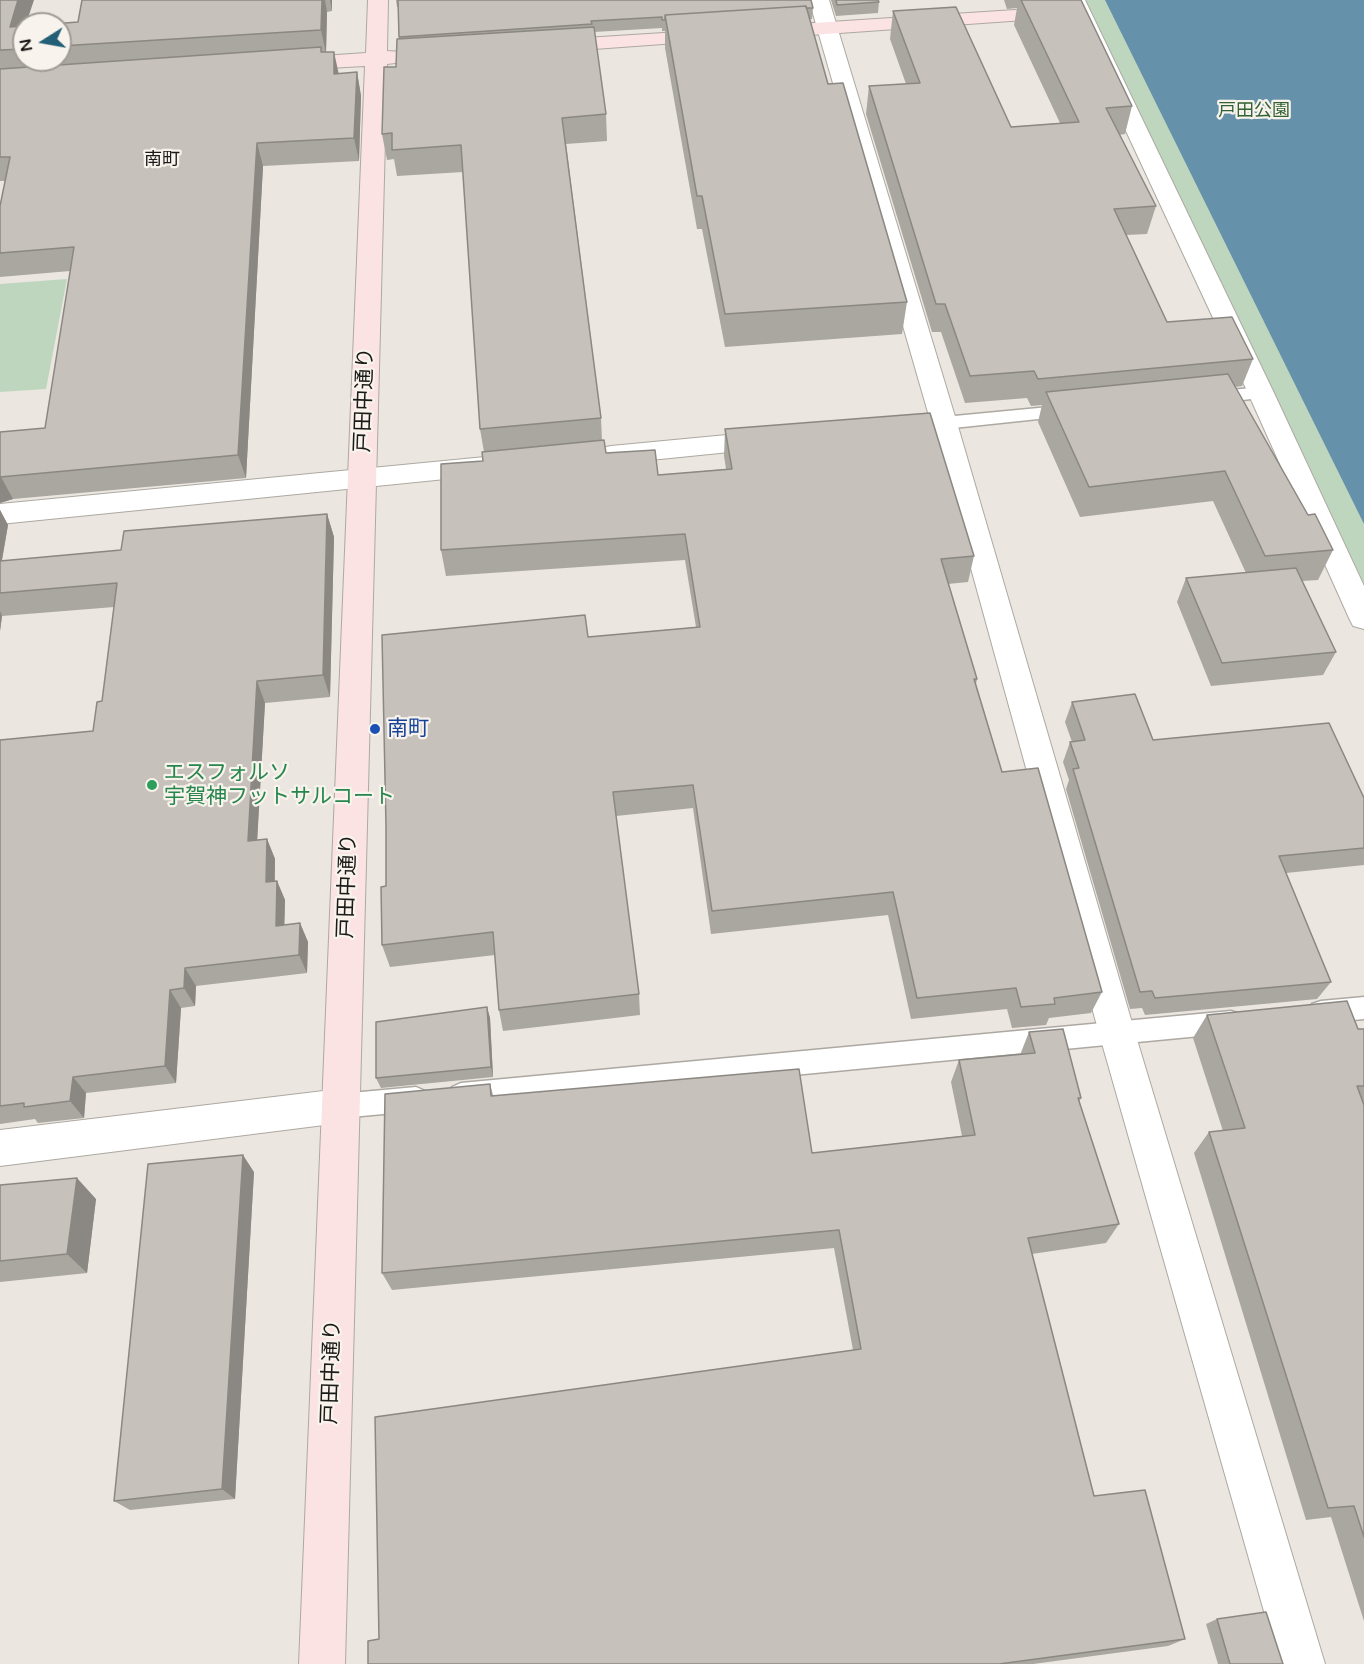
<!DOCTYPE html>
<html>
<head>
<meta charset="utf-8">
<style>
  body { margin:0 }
  #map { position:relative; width:1364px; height:1664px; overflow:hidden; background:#ebe6df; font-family:"Varela Round",sans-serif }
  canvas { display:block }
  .north { position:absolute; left:12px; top:12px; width:60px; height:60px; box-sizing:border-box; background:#f8f3ec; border:2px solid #a09c97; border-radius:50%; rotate:259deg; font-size:16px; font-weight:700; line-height:24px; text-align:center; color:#1c1a18 }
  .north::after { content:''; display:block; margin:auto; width:21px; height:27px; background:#235f77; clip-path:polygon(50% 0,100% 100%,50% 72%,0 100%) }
</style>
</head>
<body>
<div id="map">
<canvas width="1364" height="1664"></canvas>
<div class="north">N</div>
</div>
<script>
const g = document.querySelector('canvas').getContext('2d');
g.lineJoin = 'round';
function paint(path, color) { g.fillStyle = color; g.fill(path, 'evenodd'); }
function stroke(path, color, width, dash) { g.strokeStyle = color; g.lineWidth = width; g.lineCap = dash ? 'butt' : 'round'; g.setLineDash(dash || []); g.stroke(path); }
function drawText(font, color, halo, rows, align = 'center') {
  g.font = font + ' "Varela Round","Noto Sans JP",sans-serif'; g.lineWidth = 4.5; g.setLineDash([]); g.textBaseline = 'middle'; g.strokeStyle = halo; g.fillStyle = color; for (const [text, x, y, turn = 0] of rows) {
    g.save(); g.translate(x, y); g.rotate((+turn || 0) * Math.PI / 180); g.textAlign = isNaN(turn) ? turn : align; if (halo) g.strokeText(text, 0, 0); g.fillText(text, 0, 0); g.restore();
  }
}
paint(new Path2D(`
  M1078 0H1364V593Z
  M67 279 46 389 0 392V284Z`), '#bed6be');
paint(new Path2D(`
  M1105 0H1364V524Z`), '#6691ab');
const lane = new Path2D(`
  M1261 387 1267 389 1270 393 1267 397 1211 404 1205 402 1202 398 1205 394 1211 392Z
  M1070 405 1076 407 1079 411 1076 415 944 429 938 427 935 423 938 419 944 417Z
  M1364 997V1019L1321 1023 1312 1020 1309 1012 1312 1004 1321 1001Z
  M1231 1011 1240 1014 1243 1022 1240 1030 1231 1033 461 1107 452 1103 448 1095 452 1087 461 1083Z
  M416 1087 425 1091 429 1099 425 1107 416 1111 340 1118 331 1114 327 1106 331 1098 340 1094Z`);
const street = new Path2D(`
  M809 0H829L957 423 1135 1033 1325 1664H1279L1099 1033 931 423Z
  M1065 0H1085L1274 393 1364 586V629L1353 626 1349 618 1248 393Z
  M769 431 779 433 783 440 779 447 611 464 601 462 597 455 601 448 611 446Z
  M485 457 495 460 499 467 495 474 0 524V504Z
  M340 1089 353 1094 359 1106 353 1118 340 1123 0 1166V1130Z`);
const secondary = new Path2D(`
  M368 0H388L387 51 404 52 407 57 404 62 387 64 345 1664H299L365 66 292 70 284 69 281 64 284 59 292 58 366 53Z
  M1061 7 1068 9 1071 13 1068 17 768 38 761 36 757 32 761 28 768 26Z
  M711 30 718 32 722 36 718 40 553 52 545 51 542 46 545 41 553 40Z`);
stroke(lane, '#ada9a2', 3);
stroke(street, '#ada9a2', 2);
stroke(secondary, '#ada9a2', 2);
paint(lane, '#fff');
paint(street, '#fff');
paint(secondary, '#fbe2e3');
paint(new Path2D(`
  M0 0 24 24V60H60V24L78 22 82 0H332V11L327 12 326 52 339 74 357 72 361 96 359 161 263 166 246 478 13 499 0 503V432L45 428 70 271 0 277V206L5 181H0Z
  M396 0H811L813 8 812 19H809L828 84 907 302 902 334 725 347 702 229H697L665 48V31H662V28L594 32 606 114 607 141 566 144 601 418 602 441 606 453 658 475 726 469 724 456 725 429 974 556 968 582 948 584 977 679 976 684 1002 772 1102 992 1091 1013 1049 1018 1046 1025 1012 1028 1007 1009 911 1019 888 915 711 934 693 808 616 816 639 994 640 1015 503 1031 499 1010 495 955 390 967 382 945 386 886 588 637 696 627 685 560 446 576 441 550 483 461 484 452 480 429 463 172 397 176 394 159 387 160 382 134 396 67 399 39 398 7H397Z
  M831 0H878L879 2 878 13 836 16Z
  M1004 0H1081L1132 106 1125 134 1119 135 1156 206 1147 234 1126 235 1167 322 1253 359 1242 386 1235 387 1308 515 1333 550 1318 580 1302 581 1336 652 1323 675 1211 686 1177 602 1186 578 1246 573 1213 501 1080 517 1038 422 1042 405 1031 406 1027 398 965 403 941 332H932L866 114 869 86 906 84 890 39 893 11 1011 127 1060 123 1014 25 1017 8 1007 9Z
  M0 510 8 525 2 561 121 550 327 514 334 537 330 697 265 703 257 840 267 839 275 859V881H277L285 900 284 925 300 923 308 942 307 973 196 986 195 1006 181 1008 176 1083 86 1093 84 1118 38 1123 35 1119 0 1124V740L93 731 102 701 114 607 2 616 0 631Z
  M1072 702 1153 740 1364 798V865L1286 873 1331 982 1317 999 1145 1015 1142 1008 1130 1009 1066 789 1069 780 1063 762 1070 742H1072L1065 722Z
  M487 1007 490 1018 493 1077 381 1088 376 1078Z
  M1207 1015 1358 1029H1364V1621L1331 1517 1306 1520 1194 1153 1209 1132 1223 1131 1193 1038Z
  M1029 1032 1081 1098 1079 1102 1119 1224 1106 1243 1032 1254 1094 1496 1185 1639 1168 1646 1033 1664H368L379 1639 853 1350 834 1248 392 1290 382 1273 490 1084 493 1095 812 1153 962 1136 951 1082 959 1060 1020 1055Z
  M254 1172 235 1499 130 1510 114 1501Z
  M0 1185 96 1199 87 1273 0 1282Z
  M1217 1619 1283 1664H1218L1206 1624Z`), '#aaa6a0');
paint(new Path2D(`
  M18 0H34L26 24H24V32L19 50 10 27Z
  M322 0H325L327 12 326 53 321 30Z
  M330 0H332V11Z
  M334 52 339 75 334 74Z
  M357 72 361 96 359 161 354 138Z
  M257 143 263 166 246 478 238 455Z
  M0 477H1L13 499 0 503Z
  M0 510 8 525 0 570Z
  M327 514 334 537 330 697 323 675Z
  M0 611 2 616 0 631Z
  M257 681 265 703 256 861 248 841Z
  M267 839 275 859 274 901 266 882Z
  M277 881 285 900 284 944 276 926Z
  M300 923 308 942 307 973 299 955Z
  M185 968 196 986 195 1006 184 988Z
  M170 990 181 1008 176 1083 165 1066Z
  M487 1007 490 1018 493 1077 491 1067Z
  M73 1077 86 1093 84 1118 70 1101Z
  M243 1155 254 1172 235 1499 222 1489Z
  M77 1178 96 1199 87 1273 67 1254Z`), '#8b8782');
const building = new Path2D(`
  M0 0H18L10 27 24 26V49L0 50Z
  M82 0H322L321 30 60 46V24H52L78 22Z
  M398 0H811L813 8H806V6L665 15V20H662V17L591 21 592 24 399 37Z
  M836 0H878L879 2 837 5Z
  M1021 0H1081L1132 106 1106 108 1156 206 1114 209 1167 322 1232 317 1253 359 1038 379 1034 371 970 376 945 304H936L869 86 920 83 893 11 956 7 1011 127 1079 122Z
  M806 6 828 84 843 83 907 302 725 314 702 196H697L665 15Z
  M594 27 606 114 562 118 601 418 480 429 461 145 392 150V133L382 134 384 67H396L397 39Z
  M321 47V52H334V74L357 72 354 138 257 143 238 455 0 477V432L45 428 74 247 0 253V206L10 157H0V69Z
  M1228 374 1308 515 1315 514 1333 550 1265 556 1225 471 1089 487 1046 392Z
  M930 413 974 556 941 559 977 679H974L1002 772 1038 768 1102 992 1054 998 1055 1004 1021 1007 1016 988 917 998 893 892 712 911 693 785 613 792 639 994 499 1010 493 932 382 945 381 887 386 886V826L382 635 585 615 588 637 700 627 685 534 441 550V464L483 461 482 452 604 440 606 453 655 450 658 475 732 469 725 429Z
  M327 514 323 675 257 681 248 841 267 839 266 882 277 881 276 926 300 923 299 955 185 968 184 988 170 990 165 1066 73 1077 70 1101 24 1107V1103L0 1106V740L93 731 97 702 102 701 117 583 0 593V561L121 550 124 531Z
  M1296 568 1336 652 1222 663 1186 578Z
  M1135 694 1153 740 1329 723 1364 798V848L1279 856 1331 982 1155 998 1152 991 1140 992 1073 769 1079 768 1070 742 1085 740 1072 702Z
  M1347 1001 1358 1029H1364V1086H1357L1364 1105V1537L1354 1506 1328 1508 1209 1132 1245 1128 1207 1015Z
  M487 1007 491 1067 376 1078V1022Z
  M1063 1029 1081 1098H1078L1119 1224 1028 1238 1094 1496 1145 1490 1185 1639 999 1664H368V1641L379 1639 375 1417 861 1349 839 1230 382 1273 385 1094 490 1084 491 1096 799 1069 812 1153 975 1135 959 1060 1035 1053 1029 1032Z
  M243 1155 222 1489 114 1501 148 1164Z
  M77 1178 67 1254 0 1261V1185Z
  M1266 1612 1283 1664H1230L1217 1619Z`);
paint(building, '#c6c1ba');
stroke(building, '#8b8782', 1.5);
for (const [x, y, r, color] of [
  [375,729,6,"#1a4fb4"],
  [152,785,6,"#2e9e5b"]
]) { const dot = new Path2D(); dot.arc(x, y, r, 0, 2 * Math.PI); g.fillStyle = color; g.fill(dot); stroke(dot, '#f8f3ec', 2); }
drawText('18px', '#316234', '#f8f3ec', [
  ["戸田公園",1254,111]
]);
drawText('18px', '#1c1a18', '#f8f3ec', [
  ["南町",162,160]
]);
drawText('21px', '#1c1a18', '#f8f3ec', [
  ["戸田中通り",365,400,-88],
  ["戸田中通り",348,886,-88],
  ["戸田中通り",332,1372,-88]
]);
drawText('21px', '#164399', '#f8f3ec', [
  ["南町",387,729]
], 'left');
drawText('21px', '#27864d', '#f8f3ec', [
  ["エスフォルソ",164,773],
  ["宇賀神フットサルコート",164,797]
], 'left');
</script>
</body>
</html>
